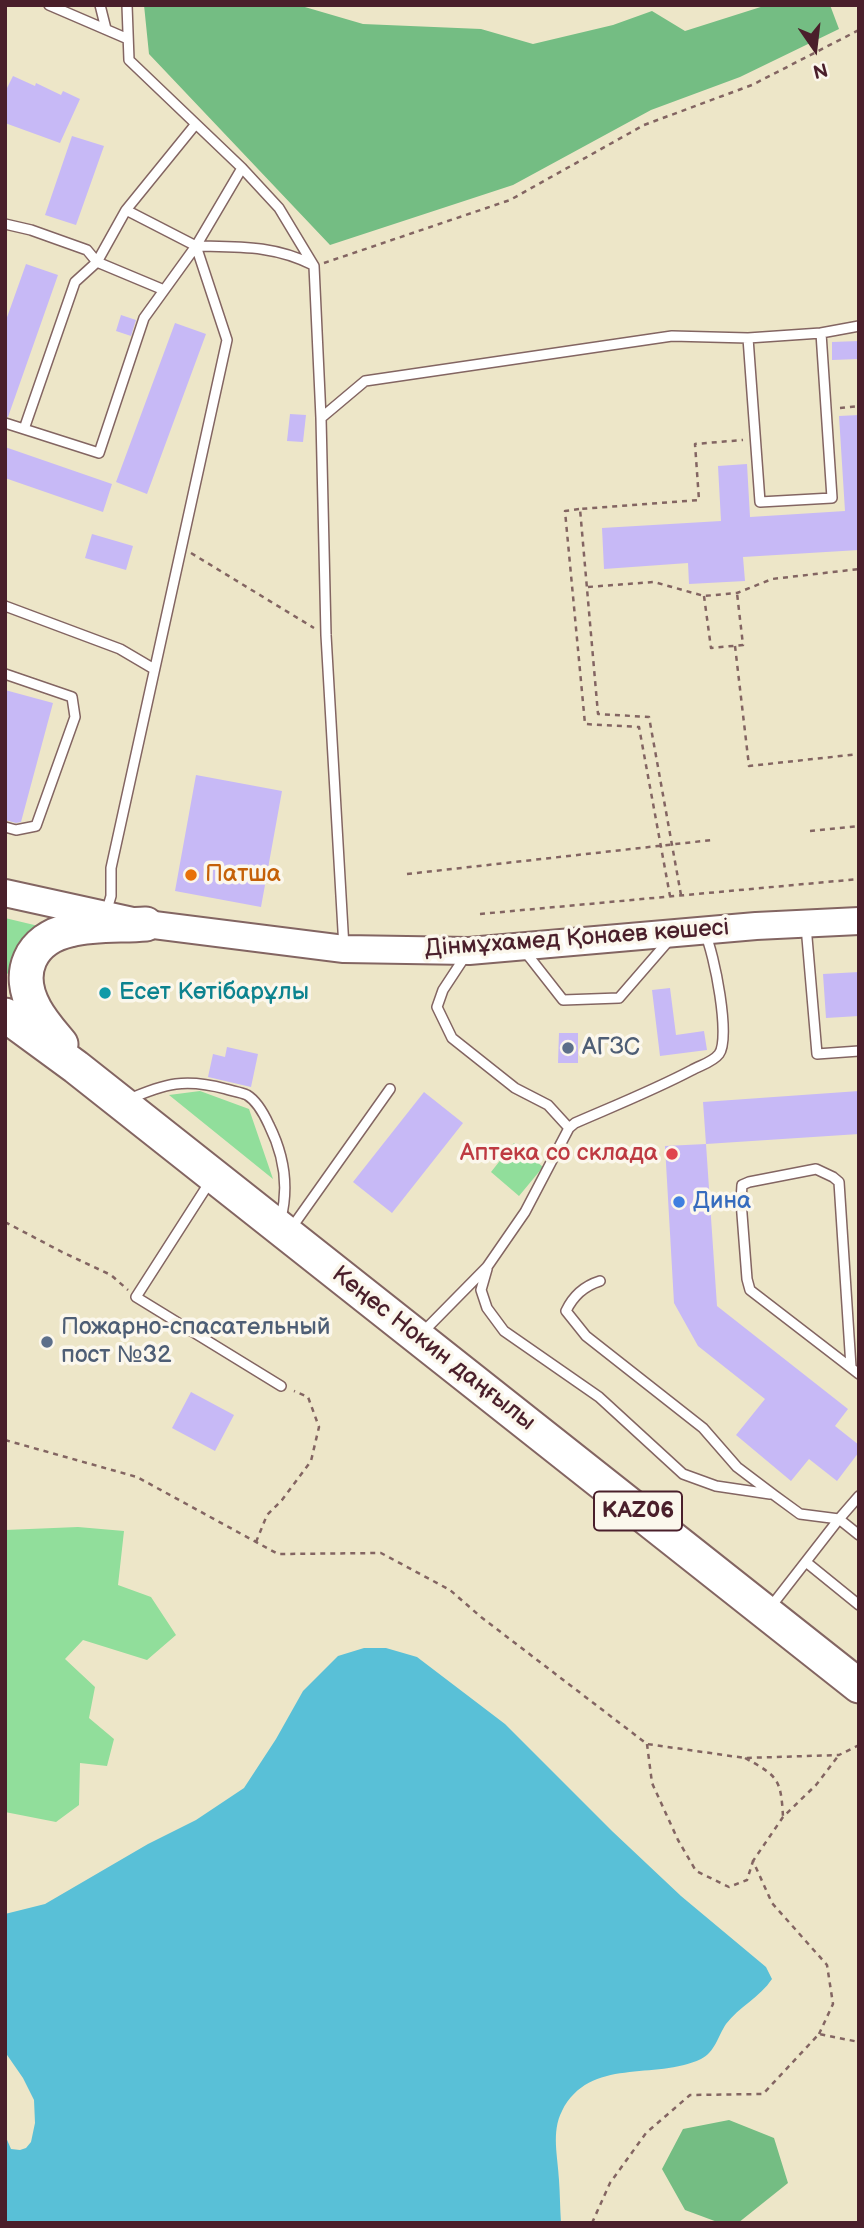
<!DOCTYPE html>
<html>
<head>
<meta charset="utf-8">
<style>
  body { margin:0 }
  #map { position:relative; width:864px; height:2228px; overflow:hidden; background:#ede6c8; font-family:"Balsamiq Sans",sans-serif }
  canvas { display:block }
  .frame { position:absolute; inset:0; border:7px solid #4a1f2b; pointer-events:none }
  .north { position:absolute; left:780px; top:14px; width:70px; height:70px; -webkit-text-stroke:5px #fbf7ec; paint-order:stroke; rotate:166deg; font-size:19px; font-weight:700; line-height:28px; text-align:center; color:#4a1f2b }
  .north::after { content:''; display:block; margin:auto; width:24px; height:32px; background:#4a1f2b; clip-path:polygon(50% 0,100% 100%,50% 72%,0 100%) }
</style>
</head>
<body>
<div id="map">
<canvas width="864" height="2228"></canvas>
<div class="frame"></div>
<div class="north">N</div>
</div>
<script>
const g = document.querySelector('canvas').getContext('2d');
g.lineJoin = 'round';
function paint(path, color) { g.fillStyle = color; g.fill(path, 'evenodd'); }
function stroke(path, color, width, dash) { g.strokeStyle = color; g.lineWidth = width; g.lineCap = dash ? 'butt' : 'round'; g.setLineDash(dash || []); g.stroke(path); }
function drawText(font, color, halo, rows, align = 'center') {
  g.font = font + ' "Balsamiq Sans",sans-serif'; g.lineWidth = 7; g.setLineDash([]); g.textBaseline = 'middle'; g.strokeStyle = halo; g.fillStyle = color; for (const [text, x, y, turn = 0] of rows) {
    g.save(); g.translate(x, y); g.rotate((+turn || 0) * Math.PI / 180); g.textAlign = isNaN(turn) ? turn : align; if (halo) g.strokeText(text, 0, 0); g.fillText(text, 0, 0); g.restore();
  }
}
paint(new Path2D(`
  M5 918 51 929 19 981 5 972Z
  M200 1091 249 1109 273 1179 169 1095Z
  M514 1143 543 1167 519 1196 491 1172Z
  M78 1527 124 1531 118 1585 151 1597 176 1635 147 1660 83 1640 65 1659 95 1687 89 1718 114 1739 107 1766 80 1763 79 1805 56 1822 5 1812V1530Z`), '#91de9b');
paint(new Path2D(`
  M144 5H298L363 24 481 29 533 44 613 25 652 11 685 31 767 5H830L839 29 740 77 651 110 513 185 330 245 149 54Z
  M729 2120 774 2138 788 2183 738 2223H720L685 2210 662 2169 683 2129Z`), '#74bd83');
paint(new Path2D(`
  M364 1648H386L417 1657 505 1724 612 1831 681 1896 766 1967 772 1979C760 1997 739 2007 726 2024 718 2036 715 2052 701 2059 655 2081 590 2056 562 2111 551 2132 558 2157 559 2180 560 2194 560 2208 561 2223H5V2135L11 2149 20 2150 26 2148 31 2142 35 2123 34 2100 23 2078 5 2052V1914L45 1904 148 1844 196 1820 244 1788 276 1739 303 1691 338 1656Z`), '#59c0d7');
paint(new Path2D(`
  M13 76 35 86 36 83 61 95 63 91 80 99 60 143 5 123V92Z
  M72 136 104 146 76 225 45 215Z
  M26 264 58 275 8 417 5 416V323Z
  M121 315 136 320 131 336 116 331Z
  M175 323 206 334 147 494 116 482Z
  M859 341V359L832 360V342Z
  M290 414 306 415 303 442 287 441Z
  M859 415V550L743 557 745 581 689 584 688 563 604 569 602 528 721 521 718 466 747 464 750 517 845 511 839 416Z
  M5 447 112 484 103 512 5 478Z
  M92 534 133 546 126 570 85 558Z
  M5 690 53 703 21 822 16 823 5 820Z
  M196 775 282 791 261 907 175 891Z
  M859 972V1016L826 1018 823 974Z
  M670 988 676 1035 704 1031 707 1050 660 1056 652 990Z
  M559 1033H578V1063H558Z
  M227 1047 258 1054 251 1087 208 1077 213 1054 225 1057Z
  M859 1091V1134L706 1144 703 1102Z
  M424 1092 463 1123 392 1213 353 1182Z
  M706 1144 717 1306 848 1409 835 1426 859 1445V1452L837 1481 809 1459 791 1481 736 1435 765 1399 698 1346 674 1303 665 1146Z
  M191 1392 234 1415 215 1451 172 1428Z`), '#c7b9f6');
const lane = new Path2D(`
  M49 5 128 39
  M100 5 106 29
  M127 5 129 60 242 168 279 208 314 266 321 418 326 635 344 948
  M126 210 196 246
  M5 224 31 230 87 250 97 262 164 290
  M821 333 859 326
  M321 418 365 381 672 336 748 338 760 502 832 498 821 333 748 338
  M5 423 99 453 144 318 196 246C238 247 274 245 313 265
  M24 429 75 282 97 262 126 210 195 125
  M5 606 120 649 154 669
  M5 674 72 697 75 717 36 826 16 830 5 827
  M106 913 111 896V868L227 340 196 246 242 168
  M806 926 817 1054 859 1051
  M523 949 563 1000 619 998 671 938
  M466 955 443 990 437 1007 452 1038 515 1088 548 1105 569 1128
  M127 1100C166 1083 185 1078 226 1089 232 1091 241 1092 247 1095 257 1101 264 1114 269 1125 284 1155 289 1186 281 1218
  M211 1180 136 1297 281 1386
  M290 1230 390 1089
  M487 1269 481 1290 487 1308 504 1331 599 1397 683 1474 716 1486 770 1494
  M600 1281C584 1286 573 1296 566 1311L586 1336 703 1428 737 1467 774 1495 800 1514 839 1519 769 1609
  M422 1333 487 1267 525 1212 569 1128 575 1123C614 1106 654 1090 692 1070 701 1065 713 1062 719 1054 731 1038 714 952 705 934
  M851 1367 839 1182 833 1177 816 1169 749 1182 742 1185 741 1201 747 1279 750 1290 859 1374
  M859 1496 839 1519 859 1535
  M806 1562 859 1605`);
const secondary = new Path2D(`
  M5 893 146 924 344 949 469 951 756 926 859 921`);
const highway = new Path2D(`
  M5 1015 76 1067 859 1686
  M61 1044C52 1033 42 1022 35 1009 15 973 30 939 70 930 94 924 121 926 146 924`);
stroke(lane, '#836562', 12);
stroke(secondary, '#836562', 30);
stroke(highway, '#836562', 37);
stroke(new Path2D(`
  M324 263 510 200 644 125 752 85 859 30
  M840 408 859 406
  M579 509 565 511 585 724 639 727 670 896
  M191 553 314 628
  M588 587 654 582 704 596 737 593 772 579 859 569
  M704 596 711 648 743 645 737 593
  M735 646 749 766 859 754
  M810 831 859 826
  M407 874 712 840
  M681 895 649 717 598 714 580 509 699 500 695 444 743 440
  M480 914 859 879
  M5 1222 62 1252 111 1275 128 1290
  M5 1440 137 1477 278 1554 381 1553 450 1590 481 1617 647 1744 745 1758 839 1755 859 1745
  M256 1542 267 1515 282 1500 311 1461 319 1427 308 1397 294 1391
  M647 1744 652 1783 678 1840 696 1871 729 1887 747 1880 753 1861
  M745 1758C778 1776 781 1779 783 1817
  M819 2034 833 2004 827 1965 772 1903 753 1861 783 1817 816 1785 839 1755
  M592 2223 610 2183 646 2133 690 2095 763 2094 819 2034 859 2042`), '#836562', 2.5, [5, 5]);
stroke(lane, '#fff', 9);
stroke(secondary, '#fff', 26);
stroke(highway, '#fff', 33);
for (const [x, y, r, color] of [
  [191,875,7,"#e8710a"],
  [105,993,7,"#0f9aa8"],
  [568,1048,7,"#5c6f8a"],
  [672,1154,7,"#e0444e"],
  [679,1202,7,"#3f7fe0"],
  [47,1342,7,"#5c6f8a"]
]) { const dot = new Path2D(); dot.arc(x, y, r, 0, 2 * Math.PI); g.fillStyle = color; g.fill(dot); stroke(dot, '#fbf7ec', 2.5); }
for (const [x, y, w] of [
  [638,1511,88]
]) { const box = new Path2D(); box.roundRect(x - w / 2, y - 19.5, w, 39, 5); g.fillStyle = '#fbf7ec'; g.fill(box); stroke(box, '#4a1f2b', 2); }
drawText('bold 23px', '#4a1f2b', null, [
  ["KАZ06",638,1511]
]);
drawText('24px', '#c56008', '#fbf7ec', [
  ["Патша",205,875]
], 'left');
drawText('24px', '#4a1f2b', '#fbf7ec', [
  ["Дінмұхамед Қонаев көшесі",577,939,-4],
  ["Кеңес Нокин даңғылы",433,1349,38]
]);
drawText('24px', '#0d838f', '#fbf7ec', [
  ["Есет Көтібарұлы",119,993]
], 'left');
drawText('24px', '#4e5e75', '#fbf7ec', [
  ["АГЗС",582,1048],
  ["Пожарно-спасательный",61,1328],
  ["пост №32",61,1356]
], 'left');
drawText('24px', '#be3a42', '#fbf7ec', [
  ["Аптека со склада",658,1154]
], 'right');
drawText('24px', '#366cbe', '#fbf7ec', [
  ["Дина",693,1202]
], 'left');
</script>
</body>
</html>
